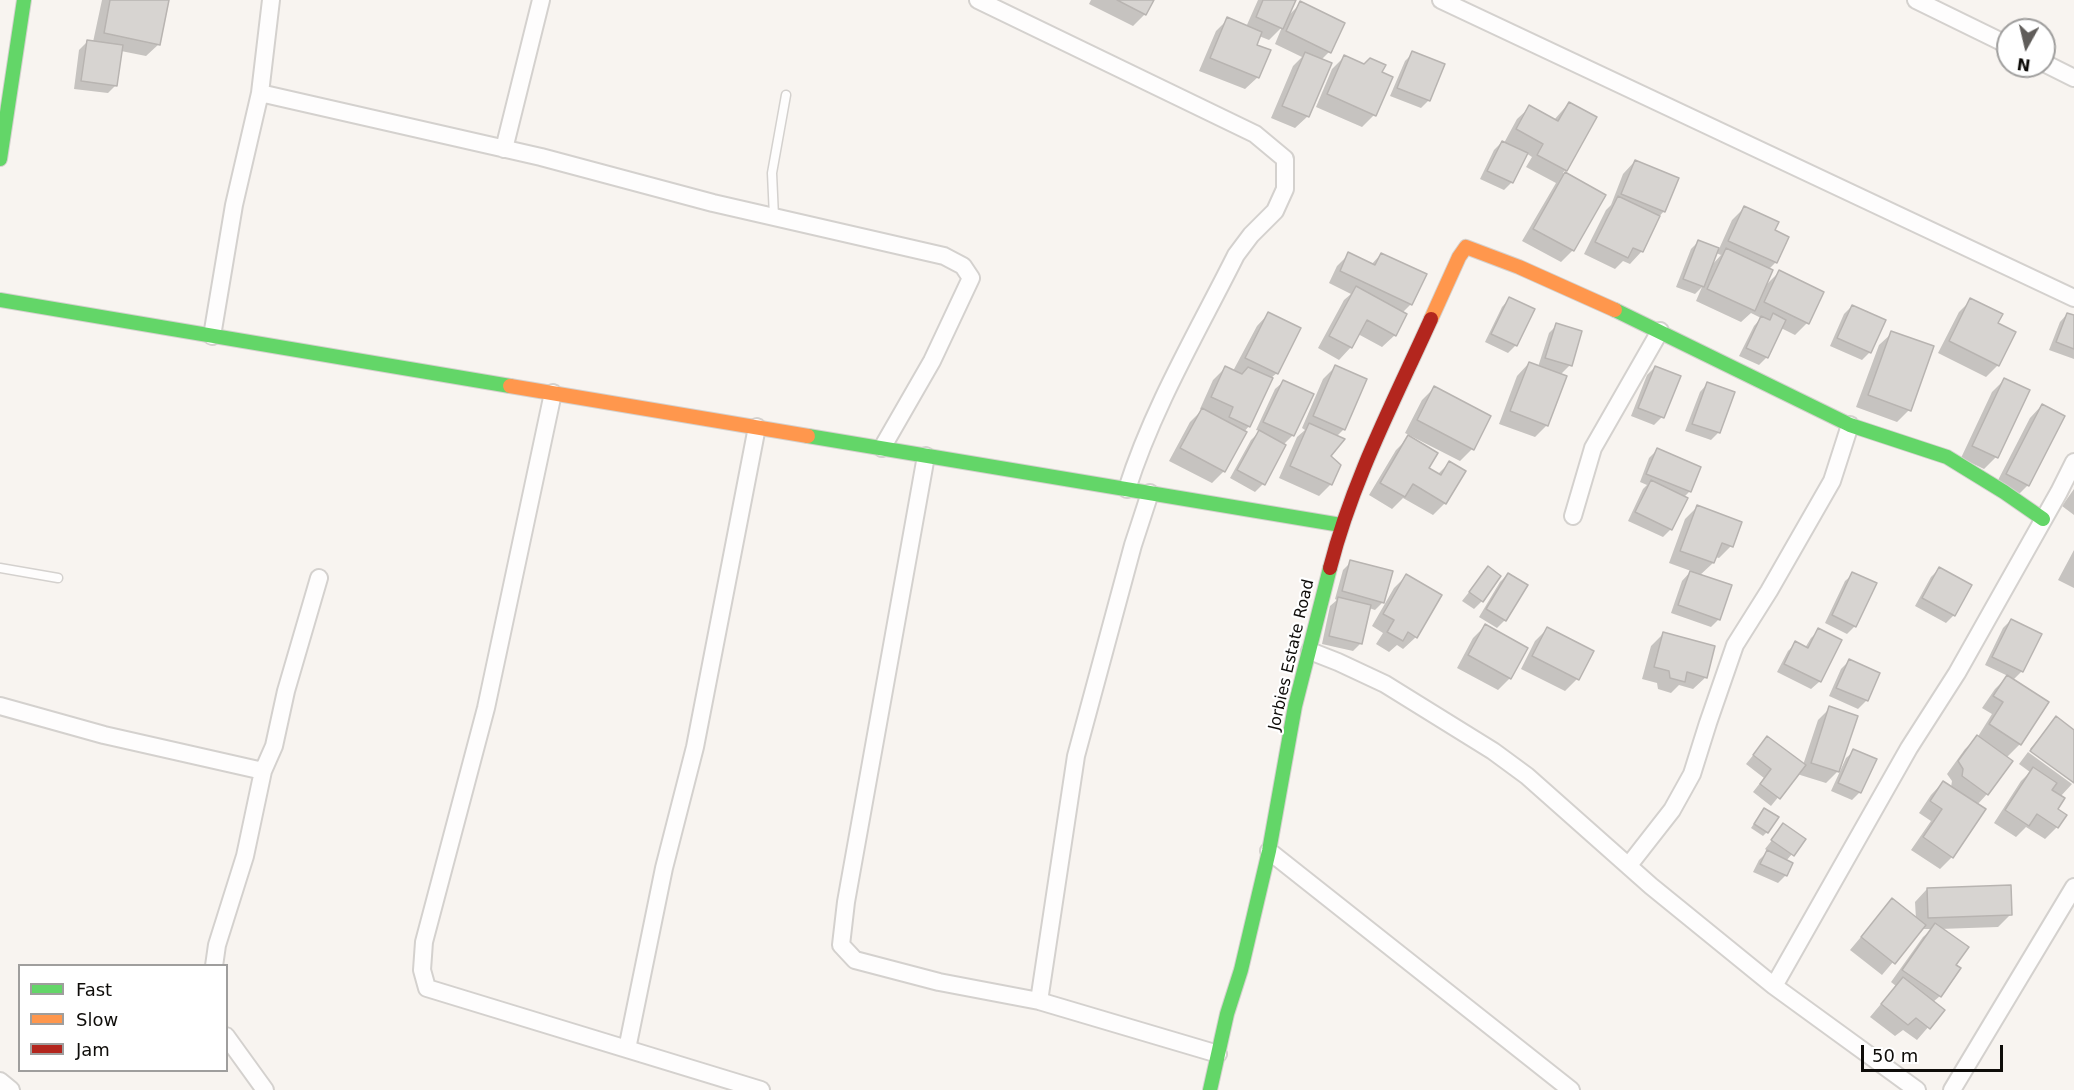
<!DOCTYPE html>
<html>
<head>
<meta charset="utf-8">
<style>
  body { margin:0 }
  #map { position:relative; width:2074px; height:1090px; overflow:hidden; background:#f8f4f0; font-family:"DejaVu Sans",sans-serif }
  canvas { display:block }
  .legend { position:absolute; left:18px; top:964px; width:210px; height:108px; box-sizing:border-box; background:#fff; border:2px solid #9f9e9d; margin:0; padding:8px 10px; list-style:none; font-size:18px; color:#0e0c09 }
  .legend li { display:flex; align-items:center; gap:12px; height:30px }
  .legend b { width:30px; border:2px solid #9f9e9d }
  .north { position:absolute; left:1996px; top:18px; width:60px; height:60px; box-sizing:border-box; background:#fff; border:2px solid #9f9e9d; border-radius:50%; rotate:188deg; font-size:16px; font-weight:700; line-height:24px; text-align:center; color:#0e0c09 }
  .north::after { content:''; display:block; margin:auto; width:21px; height:27px; background:#605d5a; clip-path:polygon(50% 0,100% 100%,50% 72%,0 100%) }
  .scale { position:absolute; left:1861px; top:1045px; width:142px; height:27px; box-sizing:border-box; border:3px solid #0e0c09; border-top:0; padding-left:8px; font-size:18px; line-height:21px; white-space:nowrap; color:#0e0c09; -webkit-text-stroke:4px #fff; paint-order:stroke }
</style>
</head>
<body>
<div id="map">
<canvas width="2074" height="1090"></canvas>
<ul class="legend">
<li><b style="height:8px;background:#63d668"></b>Fast</li>
<li><b style="height:8px;background:#ff974d"></b>Slow</li>
<li><b style="height:8px;background:#b3261e"></b>Jam</li>
</ul>
<div class="north">N</div>
<div class="scale">50 m</div>
</div>
<script>
const g = document.querySelector('canvas').getContext('2d');
g.lineJoin = 'round';
function paint(path, color) { g.fillStyle = color; g.fill(path, 'evenodd'); }
function stroke(path, color, width, dash) { g.strokeStyle = color; g.lineWidth = width; g.lineCap = dash ? 'butt' : 'round'; g.setLineDash(dash || []); g.stroke(path); }
function drawText(font, color, halo, rows, align = 'center') {
  g.font = font + ' "DejaVu Sans",sans-serif'; g.lineWidth = 4.5; g.setLineDash([]); g.textBaseline = 'middle'; g.strokeStyle = halo; g.fillStyle = color; for (const [text, x, y, turn = 0] of rows) {
    g.save(); g.translate(x, y); g.rotate((+turn || 0) * Math.PI / 180); g.textAlign = isNaN(turn) ? turn : align; if (halo) g.strokeText(text, 0, 0); g.fillText(text, 0, 0); g.restore();
  }
}
paint(new Path2D(`
  M102 0H167L159 44 146 56 121 51 116 85 108 93 74 89 79 50 87 42H93Z
  M1091 0H1152L1145 14 1133 26 1089 4Z
  M1258 0H1294L1287 17 1301 3 1329 52 1321 60 1308 116 1295 128 1271 118 1293 66 1302 57 1275 44 1282 27 1269 40 1259 36 1255 45 1258 77 1245 89 1199 71 1216 31 1228 19 1246 27Z
  M1413 53 1429 100 1421 108 1390 96 1405 61Z
  M1344 57 1380 73 1374 115 1362 127 1316 107 1332 69Z
  M1569 103 1565 170 1563 173 1604 195 1573 250 1561 262 1522 241 1556 183 1526 167 1532 157 1526 153 1512 182 1504 190 1480 179 1494 150 1502 142 1504 143 1517 119 1530 107 1554 120Z
  M1635 161 1664 211 1658 218 1642 251 1630 264 1623 261 1615 269 1584 254 1606 210 1611 205 1623 174Z
  M1744 208 1773 231 1787 237 1775 263 1768 270 1765 286 1780 271 1807 323 1795 335 1781 328 1767 357 1759 365 1739 356 1754 326 1761 318 1751 313 1741 322 1696 301 1702 287 1695 294 1676 287 1691 249 1699 241 1719 249 1732 220ZM1716 253 1721 255 1711 266Z
  M1349 254 1371 265 1381 254 1411 304 1402 313 1395 335 1382 347 1358 334 1351 347 1339 360 1318 348 1344 300 1351 294 1329 283 1337 266Z
  M1509 299 1516 345 1508 353 1485 342 1502 307Z
  M1971 300 1996 324 1998 365 1986 377 1938 353 1959 312Z
  M1852 306 1870 352 1862 360 1830 346 1844 314Z
  M1269 313 1277 373 1271 378 1249 426 1244 432 1224 471 1212 483 1169 461 1190 422 1202 410 1200 409 1213 380 1225 368 1233 371 1257 326Z
  M2067 314 2074 317V359L2049 350 2060 322Z
  M1557 325 1570 365 1560 375 1547 425 1535 437 1499 424 1517 376 1529 363 1538 367 1549 333Z
  M1892 333 1909 410 1897 422 1856 407 1879 345Z
  M1335 367 1344 429 1336 437 1329 456 1331 484 1319 496 1279 478 1297 437 1305 430 1302 428 1323 379Z
  M1655 367 1662 417 1654 425 1631 416 1647 375Z
  M2004 380 1996 457 1984 469 1961 458 1992 392Z
  M1283 382 1293 435 1283 445 1263 484 1255 492 1230 478 1251 440 1260 431 1256 430 1275 389Z
  M1707 384 1719 432 1711 440 1685 431 1700 392Z
  M1434 388 1472 449 1460 461 1405 433 1422 400Z
  M2042 405 2028 485 2016 497 1995 486 2030 418Z
  M1409 437 1427 469 1437 475 1449 463 1445 503 1433 515 1403 498 1392 509 1369 495 1396 450Z
  M1657 450 1699 468 1689 492 1684 497 1671 529 1663 537 1628 521 1643 489 1647 485 1640 482 1649 458Z
  M2074 489V515L2062 506Z
  M1697 507 1731 546 1719 558 1715 557 1713 563 1699 576 1719 619 1711 627 1671 613 1682 581 1691 571 1669 563 1685 519Z
  M2074 550V588L2058 580Z
  M1351 562 1383 602 1375 610 1369 608 1361 643 1353 651 1322 644 1330 606 1337 600 1335 599 1343 570Z
  M1488 568 1482 601 1474 609 1462 601Z
  M1939 569 1970 586 1954 615 1946 623 1915 606 1931 577Z
  M1508 574 1505 620 1497 628 1479 617 1500 582Z
  M1853 574 1855 626 1847 634 1825 623 1845 581Z
  M1406 576 1416 637 1403 649 1397 645 1389 652 1376 644 1383 633 1372 626 1394 588Z
  M2011 620 2022 671 2013 680 2020 744 2006 758 1987 794 1977 805 1952 857 1940 869 1911 850 1931 821 1919 813 1931 795 1943 782 1951 787 1952 781 1947 774 1965 749 1977 738 1992 714 1982 708 1995 689 2008 676 1985 665 2003 628Z
  M1485 626 1510 678 1498 690 1457 668 1473 638Z
  M1547 629 1577 679 1565 691 1521 669 1535 641Z
  M1819 630 1840 641 1819 682 1811 689 1777 672 1788 651 1796 643 1805 648 1811 638Z
  M1663 634 1706 677 1693 689 1679 685 1671 693 1658 689 1657 683 1642 679 1651 646Z
  M1849 661 1878 674 1866 701 1858 709 1829 696 1841 669Z
  M1830 708 1840 769 1826 783 1797 774 1771 806 1753 792 1764 778 1746 764 1767 738 1803 765 1818 720Z
  M2056 718 2074 732V782L2030 749Z
  M1854 751 1860 792 1852 800 1831 791 1846 758Z
  M2028 752 2072 784 2060 797 2056 809 2057 827 2045 839 2026 827 2016 837 1994 823 2021 781 2030 772 2019 764Z
  M1761 813 1767 832 1763 836 1751 828Z
  M1784 825 1804 840 1786 861V875L1778 883 1753 872 1759 860 1768 851 1765 849Z
  M1927 889 2010 915 1998 927 1940 929 1954 965 1940 996 1933 1002 1943 1010 1917 1040 1903 1030 1895 1036 1870 1017 1896 986 1891 982 1923 937 1932 929H1921L1882 975 1850 950 1892 900 1916 919 1915 902Z`), '#0003');
const building = new Path2D(`
  M110 0H169L160 45 104 33Z
  M1117 0H1154L1146 15Z
  M1263 0H1296L1283 29 1256 17Z
  M1300 1 1345 23 1331 53 1286 31Z
  M1227 17 1262 32 1257 45 1271 50 1259 78 1210 58Z
  M87 40 123 45 117 86 81 81Z
  M1412 51 1445 64 1430 101 1397 88Z
  M1305 52 1332 63 1309 117 1282 106Z
  M1344 55 1364 64 1370 58 1386 65 1382 72 1393 77 1376 116 1327 94Z
  M1569 102 1597 117 1567 171 1537 155 1543 144 1516 129 1529 105 1558 121Z
  M1502 141 1528 153 1513 183 1487 171Z
  M1635 160 1679 178 1665 212 1621 194Z
  M1565 172 1606 195 1574 251 1533 229Z
  M1618 196 1660 216 1643 252 1633 248 1628 258 1595 242Z
  M1744 206 1779 222 1775 230 1789 237 1777 263 1728 241Z
  M1698 240 1719 248 1704 287 1683 279Z
  M1726 248 1773 270 1755 311 1707 289Z
  M1348 252 1375 265 1381 253 1427 274 1412 305 1340 271Z
  M1779 270 1824 292 1809 324 1764 302Z
  M1356 286 1407 314 1396 336 1367 320 1352 348 1329 336Z
  M1509 297 1535 309 1517 346 1491 334Z
  M1970 298 2003 314 1998 323 2016 332 1999 366 1949 341Z
  M1852 305 1886 320 1871 353 1837 338Z
  M1268 312 1301 328 1278 374 1245 358Z
  M1773 313 1786 320 1768 358 1746 348 1761 316 1770 320Z
  M2067 313 2074 315V349L2056 342Z
  M1556 323 1582 331 1572 366 1545 358Z
  M1891 331 1934 346 1911 411 1868 395Z
  M1529 362 1567 376 1548 426 1510 411Z
  M1335 365 1367 379 1345 430 1313 416Z
  M1225 366 1242 374 1248 367 1273 378 1250 427 1229 417 1233 407 1211 397Z
  M1655 366 1681 376 1664 418 1638 408Z
  M2004 378 2030 390 1998 458 1972 446Z
  M1283 380 1314 394 1294 436 1263 422Z
  M1707 382 1735 392 1720 433 1692 424Z
  M1434 386 1491 416 1474 450 1417 420Z
  M2042 404 2065 416 2029 486 2006 474Z
  M1202 408 1247 432 1225 472 1180 448Z
  M1309 423 1345 439 1331 456 1341 465 1332 485 1290 466Z
  M1259 430 1286 445 1265 485 1237 470Z
  M1408 435 1438 453 1429 468 1441 475 1449 461 1466 471 1446 504 1413 484 1405 497 1380 483Z
  M1657 448 1701 467 1691 492 1646 474Z
  M1651 480 1688 498 1672 530 1635 512Z
  M1697 505 1742 522 1733 547 1722 543 1714 563 1680 551Z
  M1350 560 1393 571 1384 603 1342 591Z
  M1488 566 1501 576 1483 602 1469 592Z
  M1939 567 1972 585 1955 616 1922 598Z
  M1690 571 1732 585 1720 620 1678 605Z
  M1852 572 1877 583 1856 627 1832 615Z
  M1508 573 1528 585 1506 621 1486 609Z
  M1406 574 1442 595 1417 638 1408 632 1403 641 1387 632 1394 620 1383 614Z
  M1338 597 1371 605 1362 644 1329 636Z
  M2011 619 2042 634 2023 672 1992 657Z
  M1485 624 1528 648 1511 679 1468 655Z
  M1547 627 1594 651 1579 680 1532 656Z
  M1818 628 1842 640 1821 682 1784 664 1795 641 1808 648Z
  M1663 632 1715 646 1707 678 1687 672 1685 682 1670 678 1669 671 1654 667Z
  M1849 659 1880 673 1868 701 1836 688Z
  M2007 675 2049 702 2021 745 1989 724 2003 702 1993 696Z
  M1829 706 1858 716 1839 772 1811 763Z
  M2056 716 2074 730V783L2030 751Z
  M1977 735 2013 761 1988 795 1962 776 1963 769 1958 761Z
  M1767 736 1806 765 1780 799 1760 784 1771 769 1753 755Z
  M1853 749 1877 759 1861 793 1838 783Z
  M2033 767 2057 783 2052 790 2065 798 2058 809 2067 815 2058 828 2037 814 2029 826 2005 810Z
  M1943 781 1986 809 1953 858 1923 837 1942 809 1930 801Z
  M1764 808 1779 817 1768 833 1754 824Z
  M1783 823 1806 839 1794 856 1771 840Z
  M1767 850 1793 863 1787 876 1760 864Z
  M2011 885 2012 915 1928 918 1927 888Z
  M1892 898 1926 925 1895 964 1861 937Z
  M1935 923 1969 947 1956 965 1961 968 1941 997 1902 970Z
  M1903 977 1945 1010 1930 1029 1916 1018 1908 1025 1881 1004Z`);
paint(building, '#d7d4d1');
stroke(building, '#b8b4b1', 1.5);
const lane = new Path2D(`
  M774 217 772 173 786 95
  M0 568 58 578`);
const street = new Path2D(`
  M978 0 1255 134 1285 159V189L1275 211 1251 235 1236 255C1198 331 1153 407 1127 489
  M1441 0 2074 298
  M1916 0 2008 45
  M2044 63 2074 78
  M260 93 541 157 713 203 944 256 963 266 971 278 932 361 882 448
  M504 149 541 0
  M212 336 234 205 260 93 271 0
  M553 393 486 708 424 942 422 970 427 988 761 1090
  M926 456 846 902 841 945 855 960 939 982 1039 1001 1218 1054
  M1573 516 1593 448 1660 331
  M1310 651 1338 662 1385 684 1493 751 1527 776 1651 886 1774 986 1917 1090
  M0 706 104 735 263 771 245 856 217 945 214 966
  M263 771 274 746 286 691 319 578
  M1269 851 1571 1090
  M1629 865 1672 810 1692 774 1708 723 1735 645 1769 591 1832 481 1850 425
  M1774 986 1909 748 1957 673 2059 492 2074 462
  M1039 1001 1076 756 1133 545 1150 493
  M226 1036 265 1090
  M627 1049 664 868 695 747 757 427
  M0 1081 11 1090
  M1952 1090 2074 887`);
const fast = new Path2D(`
  M0 159 24 0
  M0 300 510 386
  M1615 310 1850 425 1947 457 2004 492 2043 519
  M808 436 1341 525
  M1210 1090 1227 1014 1241 970 1269 851 1295 706 1330 568`);
const slow = new Path2D(`
  M1431 319 1459 257 1466 247 1519 267 1615 310
  M510 386 808 436`);
const jam = new Path2D(`
  M1330 568C1352 481 1394 401 1431 319`);
stroke(lane, '#d4d1ce', 11);
stroke(street, '#d4d1ce', 20);
stroke(fast, '#d4d1ce', 16);
stroke(slow, '#d4d1ce', 16);
stroke(jam, '#d4d1ce', 16);
stroke(lane, '#fefdfd', 8);
stroke(street, '#fefdfd', 16);
stroke(fast, '#63d668', 14);
stroke(slow, '#ff974d', 14);
stroke(jam, '#b3261e', 14);
drawText('16px', '#0e0c09', '#fff', [
  ["Jorbies Estate Road",1292,655,-77]
]);
</script>
</body>
</html>
